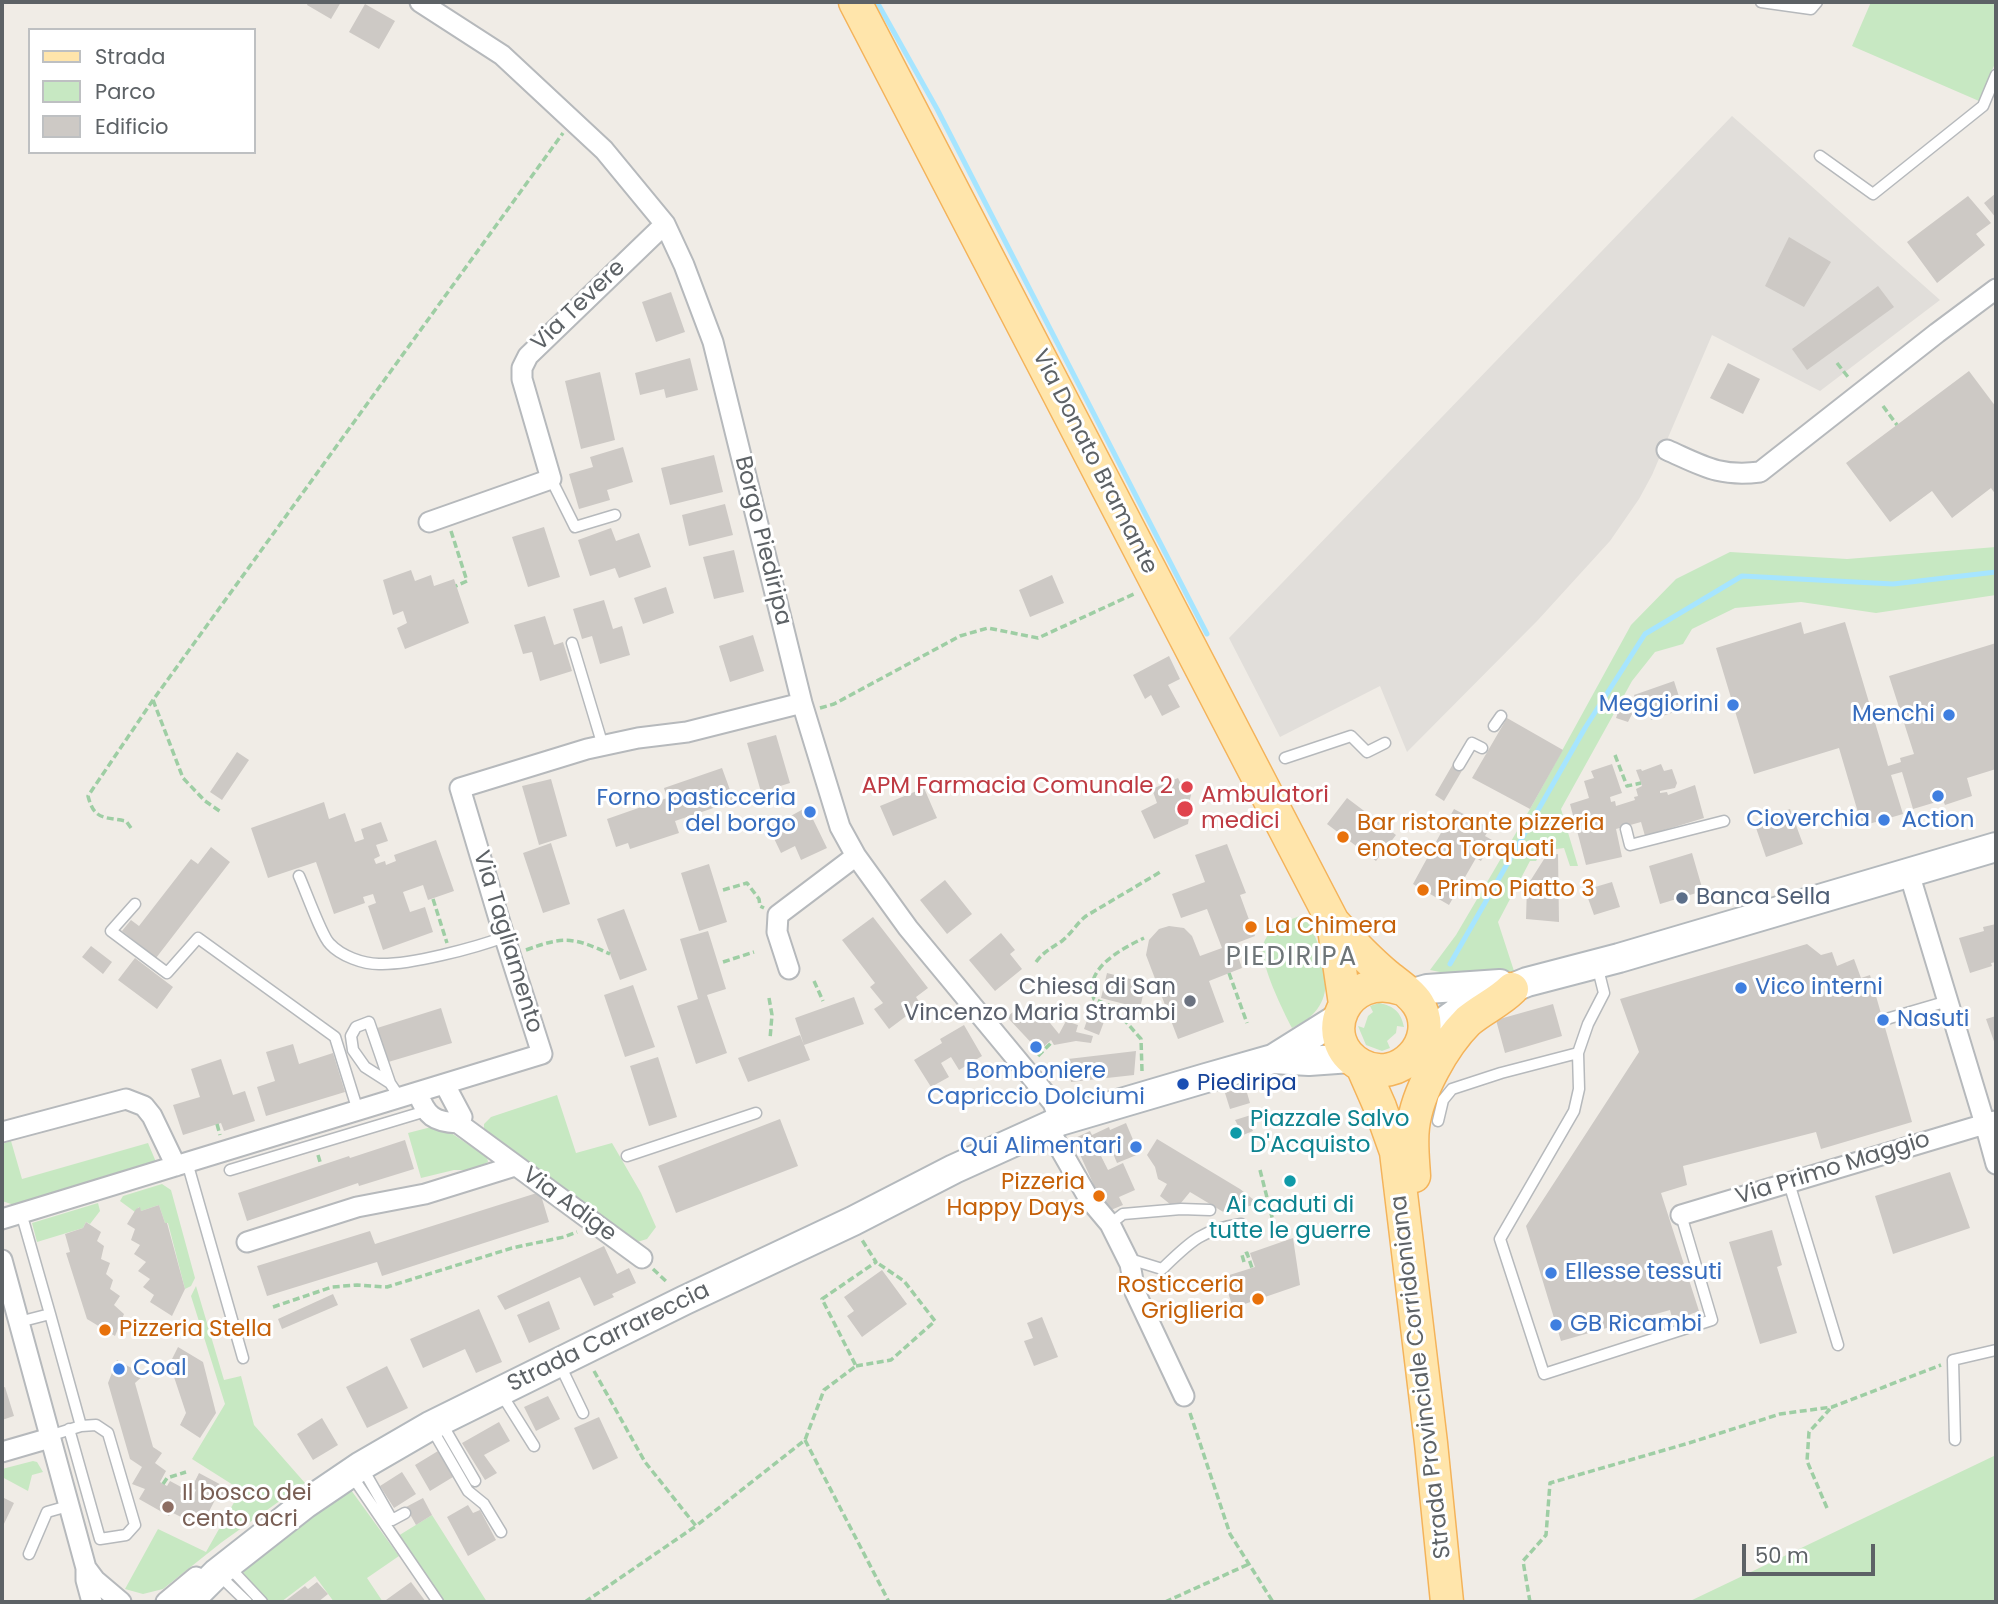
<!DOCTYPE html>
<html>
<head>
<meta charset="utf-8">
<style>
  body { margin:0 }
  #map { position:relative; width:1998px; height:1604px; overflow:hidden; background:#f0ece6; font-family:Poppins,sans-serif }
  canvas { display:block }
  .frame { position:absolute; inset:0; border:4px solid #5d6266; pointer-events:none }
  .legend { position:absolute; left:28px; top:28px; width:228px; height:126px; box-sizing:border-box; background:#fff; border:2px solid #bec0c2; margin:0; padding:9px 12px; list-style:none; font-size:21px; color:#5d6266 }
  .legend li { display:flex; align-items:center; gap:14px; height:35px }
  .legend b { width:35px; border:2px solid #bec0c2 }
  .scale { position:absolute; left:1742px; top:1544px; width:133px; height:32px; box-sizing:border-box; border:4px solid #5d6266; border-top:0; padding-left:9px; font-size:21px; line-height:24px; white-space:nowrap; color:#5d6266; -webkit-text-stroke:5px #fff; paint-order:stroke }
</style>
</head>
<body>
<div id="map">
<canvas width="1998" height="1604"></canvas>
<div class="frame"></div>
<ul class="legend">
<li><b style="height:9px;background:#ffe5ab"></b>Strada</li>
<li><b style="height:19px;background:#c7e8c2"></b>Parco</li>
<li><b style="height:19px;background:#cdc9c5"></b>Edificio</li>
</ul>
<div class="scale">50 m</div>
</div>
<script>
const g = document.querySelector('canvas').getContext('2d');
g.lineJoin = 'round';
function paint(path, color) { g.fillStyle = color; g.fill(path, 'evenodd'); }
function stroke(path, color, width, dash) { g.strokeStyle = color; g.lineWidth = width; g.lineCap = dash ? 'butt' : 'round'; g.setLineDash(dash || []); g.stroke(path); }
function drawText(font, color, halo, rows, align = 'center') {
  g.font = font + ' Poppins,sans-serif'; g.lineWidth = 6; g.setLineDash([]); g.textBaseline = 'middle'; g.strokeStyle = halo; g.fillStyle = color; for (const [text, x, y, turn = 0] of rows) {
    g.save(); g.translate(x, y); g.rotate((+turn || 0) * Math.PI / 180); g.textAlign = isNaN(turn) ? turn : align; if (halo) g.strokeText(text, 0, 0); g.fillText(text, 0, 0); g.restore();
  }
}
paint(new Path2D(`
  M1732 116 1940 300 1820 391 1712 335 1652 475 1639 499 1610 541 1538 620 1407 752 1380 686 1280 737 1229 638Z`), '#e1deda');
paint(new Path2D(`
  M1871 2H1996V61L1979 101 1852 46Z
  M1996 547V595L1876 613 1801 602 1735 608 1692 629 1683 644 1655 652 1632 681 1561 809 1578 866H1570L1564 848 1542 851 1536 861H1530L1498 922 1514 971C1486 977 1457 976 1430 970L1456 935 1530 809 1631 625 1676 579 1730 552 1847 559Z
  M1305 914C1324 954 1346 1005 1292 1028 1284 1013 1259 962 1263 946 1267 927 1290 920 1305 914Z
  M1379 1003C1394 1006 1401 1012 1404 1027L1397 1026 1396 1033 1387 1041 1390 1048 1382 1051 1366 1045 1358 1026 1364 1028 1368 1016 1373 1012 1370 1006Z
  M557 1095 576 1153 612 1143 641 1193 656 1227 647 1239 634 1243 598 1218 557 1182 484 1133V1124L491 1117Z
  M439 1125 487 1157 488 1162 472 1170H454L421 1178 408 1133Z
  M11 1141 22 1179 148 1143 156 1162 14 1205 2 1201V1144Z
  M162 1184 171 1190 195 1278 191 1286 185 1289 168 1223H165L159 1205 141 1211 139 1207 135 1212 120 1201 123 1196Z
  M98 1203 100 1211 90 1224 86 1222 83 1228 37 1242 32 1223Z
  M196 1286 224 1380 241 1376 254 1425 305 1483 222 1542 163 1589 143 1594 125 1589 158 1529 206 1552 241 1490 192 1459 225 1404 191 1296Z
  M1996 1455V1602H1688Z
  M33 1461 37 1462 43 1472 32 1475 28 1491 2 1477V1469Z
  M348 1486 399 1556 367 1578 383 1602H334L315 1576 281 1602H267L248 1581 242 1570Z
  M432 1515 487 1602H443L398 1536Z`), '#c7e8c2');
stroke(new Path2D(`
  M877 2 937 109 1207 634
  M1450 964 1585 728 1645 634 1742 576 1893 584 1996 572`), '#a6e5ff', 5);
paint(new Path2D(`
  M308 2H341L331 19 307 5Z
  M365 4 395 21 379 49 349 32Z
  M1996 193V218L1984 203Z
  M1968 196 1991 223 1976 234 1985 245 1937 283 1907 242Z
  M1789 237 1831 262 1804 307 1765 286Z
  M1878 286 1894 307 1807 370 1792 349Z
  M671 292 685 332 656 342 642 302Z
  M690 358 698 390 666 398 664 389 640 395 635 373Z
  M1728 363 1760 379 1743 414 1710 398Z
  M1969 371 1996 407V495L1991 488 1952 518 1932 491 1890 522 1846 463Z
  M600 372 615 440 581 449 565 381Z
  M623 447 633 482 607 490 610 500 579 509 569 474 593 467 590 457Z
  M714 455 723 492 670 505 661 468Z
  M725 504 733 535 689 546 682 515Z
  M544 527 560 577 528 587 512 537Z
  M611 528 616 541 639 533 651 567 619 578 615 568 590 576 578 540Z
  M734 550 744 592 714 599 703 557Z
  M411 570 415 581 431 575 434 586 454 579 469 623 405 649 397 628 407 623 403 611 393 615 383 580Z
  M1052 575 1064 603 1030 617 1019 590Z
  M666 587 674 613 643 624 634 598Z
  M604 600 613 629 622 626 630 655 600 664 592 636 582 639 573 609Z
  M545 616 554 645 563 642 572 671 540 681 532 652 523 654 514 625Z
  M1801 622 1804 634 1845 622 1888 766 1901 762 1900 758 1914 754 1889 676 1996 643V769L1967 778 1972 796 1945 805 1943 800 1913 809 1902 772 1891 775 1903 814 1862 826 1839 748 1754 774 1716 648Z
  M753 635 764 671 730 682 719 646Z
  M1169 656 1180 679 1168 685 1180 707 1162 716 1151 695 1145 699 1133 675Z
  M1674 681 1683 709 1651 720 1648 711 1640 714 1634 695Z
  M1620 707 1633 712 1628 722 1616 718Z
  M1507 718 1563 750 1530 809 1472 778Z
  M776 735 790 783 761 792 747 743Z
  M237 752 249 760 222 800 210 792Z
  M1453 764 1463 769 1444 801 1435 795Z
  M1612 764 1622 793 1610 797 1611 802 1615 801 1616 806 1635 800 1634 797 1638 796 1636 789 1642 786 1636 770 1641 769 1642 771 1661 764 1664 771 1672 769 1677 783 1675 788 1660 791V793L1667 792 1668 795 1695 785 1704 818 1645 836 1641 822 1616 829 1622 857 1586 865 1570 804 1589 798 1584 781 1594 778 1591 771Z
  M722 768 734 801 675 821 679 833 630 849 628 843 616 847 607 819 667 798 664 788Z
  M1178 778 1180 782 1185 781 1191 795 1189 803 1183 806 1189 818 1188 824 1154 839 1141 811 1157 803 1152 789Z
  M551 779 567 836 539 845 522 786Z
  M924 788 937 818 893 836 880 806Z
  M1347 798 1396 835 1376 861 1327 824Z
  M324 802 329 819 345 813 355 842 364 839 361 829 381 822 388 841 376 845 380 856 374 859 376 864 385 861 386 865 396 861 394 855 436 840 454 891 428 900 423 885 403 892 410 912 425 907 433 932 383 950 368 906 376 903 373 894 363 897 365 903 334 914 316 862 268 878 251 828Z
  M807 807 827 848 801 860 795 846 781 853 769 828Z
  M1454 809 1490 828 1485 836 1492 840 1481 861 1476 858 1449 905 1413 884Z
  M1790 809 1803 844 1766 857 1754 822Z
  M551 843 570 904 543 913 523 853Z
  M1227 844 1246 893 1240 895 1255 936 1234 944 1242 968 1209 981 1224 1022 1178 1039 1146 955 1149 940 1159 929 1169 926 1184 928 1192 936 1200 956 1222 948 1207 909 1181 918 1172 894 1205 882 1195 855Z
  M211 847 230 862 156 958 122 931 131 920 139 926 191 859 198 864Z
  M1692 853 1703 891 1660 904 1649 866Z
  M1558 854 1559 922 1526 919 1527 886 1546 856Z
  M709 864 727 922 699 931 681 873Z
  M945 880 972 914 947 934 920 900Z
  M1612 882 1620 907 1594 915 1585 890Z
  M624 909 647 970 620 980 597 919Z
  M873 917 928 988 916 997 921 1005 889 1029 874 1009 883 1003 870 987 875 983 842 940Z
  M1996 924V962L1991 963 1992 966 1970 973 1959 938 1984 931 1983 927Z
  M708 931 726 989 707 995 727 1053 696 1064 677 1006 698 999 680 939Z
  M1001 933 1015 950 1010 954 1022 969 995 991 969 960Z
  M1807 944 1821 955 1832 952 1837 966 1854 959 1861 978 1870 975 1912 1122 1821 1149 1816 1132 1683 1166 1687 1185 1661 1193 1699 1311 1673 1321 1670 1310 1561 1341 1526 1226 1639 1052 1620 999Z
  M91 946 112 962 103 974 82 957Z
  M135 958 173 987 157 1009 118 980Z
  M1107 973 1146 983 1140 1008 1101 998Z
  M633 985 655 1047 625 1057 604 995Z
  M854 997 864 1024 804 1045 795 1018Z
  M1553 1004 1562 1036 1505 1053 1496 1020Z
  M1092 1006 1108 1011 1099 1035 1084 1029Z
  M441 1008 452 1043 385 1063 374 1029Z
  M1013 1012 1018 1018 1024 1014 1042 1022 1046 1018 1059 1034 1066 1021 1078 1025 1076 1032 1093 1036 1091 1043 1076 1041 1054 1045 1051 1040 1039 1051 1007 1017Z
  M1996 1016V1047L1986 1019Z
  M964 1025 982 1056 959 1070 951 1057 941 1063 949 1077 931 1087 914 1060 942 1043 940 1039Z
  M800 1035 810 1060 748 1082 738 1058Z
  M293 1044 299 1064 333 1053 345 1092 266 1116 257 1087 275 1081 266 1052Z
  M1136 1051 1134 1075 1071 1082 1068 1059Z
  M658 1057 677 1117 649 1126 630 1066Z
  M221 1059 233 1095 245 1091 255 1121 224 1131 221 1123 183 1135 173 1105 200 1097 191 1069Z
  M1245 1086 1250 1103 1230 1109 1225 1093Z
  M1251 1115 1254 1124 1250 1125 1253 1131 1243 1135 1235 1120Z
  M780 1119 798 1166 676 1213 658 1166Z
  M1126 1123 1139 1154 1117 1163 1112 1151 1101 1156 1108 1170 1123 1163 1135 1190 1119 1197 1123 1205 1106 1212 1073 1139 1090 1131 1092 1135 1109 1127 1110 1130Z
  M1157 1139 1240 1189 1254 1200 1253 1205 1225 1213 1190 1192 1176 1209 1160 1196 1167 1184 1158 1179 1155 1167 1147 1155Z
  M405 1140 414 1169 359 1186 358 1183 247 1221 238 1193 349 1156 350 1158Z
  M1950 1172 1970 1228 1893 1254 1875 1196Z
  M540 1192 549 1222 382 1276 377 1262 267 1296 257 1266 370 1231 375 1244Z
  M159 1205 165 1223H167L185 1289 172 1316 150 1302 154 1295 143 1287 150 1279 138 1271 146 1262 134 1254 140 1245 131 1240 135 1229 127 1224 136 1209 140 1207 141 1211Z
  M86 1222 101 1232 97 1241 104 1246 101 1259 110 1263 106 1274 113 1280 110 1289 120 1296 114 1305 124 1314 115 1336 87 1319 66 1253 70 1252 65 1234 83 1228Z
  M1772 1230 1782 1265 1777 1267 1797 1333 1760 1344 1729 1242Z
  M1293 1238 1300 1285 1233 1308 1223 1277 1255 1267 1250 1253Z
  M604 1246 617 1274 629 1268 636 1283 612 1294 614 1297 594 1306 580 1277 505 1310 497 1296Z
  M882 1270 907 1304 862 1337 847 1316 854 1311 844 1297Z
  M333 1294 338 1305 282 1329 278 1319Z
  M549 1301 560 1329 529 1343 517 1315Z
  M479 1309 502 1362 476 1373 465 1349 423 1368 410 1339Z
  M1042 1317 1058 1357 1034 1366 1024 1341 1033 1338 1027 1323Z
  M178 1347 203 1362 216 1413 200 1438 180 1425 186 1413 174 1377 165 1373Z
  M117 1360 144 1375 135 1383 153 1447 162 1453 155 1463 166 1471 160 1482 167 1486 170 1481 183 1488 180 1494 191 1500 196 1490 192 1487 199 1473 227 1488 220 1503 215 1500 201 1527 171 1512 169 1516 139 1499 145 1489 132 1484 142 1467 130 1459 108 1383Z
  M387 1366 408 1408 367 1428 346 1387Z
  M5 1387 14 1416 2 1420V1388Z
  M548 1396 560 1419 536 1431 524 1407Z
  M599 1417 618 1458 593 1470 574 1428Z
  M322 1418 338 1445 313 1460 297 1434Z
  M499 1422 510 1441 484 1455 497 1473 485 1480 462 1443Z
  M438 1451 453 1477 430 1491 415 1465Z
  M402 1472 416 1494 394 1508 380 1486Z
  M2 1497 14 1503 2 1528Z
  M423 1498 432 1515 416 1525 406 1507Z
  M468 1505 473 1513 480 1510 496 1540 468 1556 447 1517Z
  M317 1582 328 1594 318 1602H284L305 1586 308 1589Z
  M411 1582 426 1602H388L386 1600Z`), '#cdc9c5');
const lane = new Path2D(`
  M1761 2 1811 9 1817 2
  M1820 156 1873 194 1983 106 1996 75
  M551 479 575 527 615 515
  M572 643 603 746
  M1494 726 1501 716
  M1285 758 1351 736 1367 752 1385 743
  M1459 765 1472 743 1482 748
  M1626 829 1630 845 1724 821
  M299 876C305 889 322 937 330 944 341 956 363 964 379 964 410 965 475 948 504 937
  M135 904 111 931 167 973 198 938 335 1037 358 1111
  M1597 965 1604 993 1588 1024 1578 1053 1579 1089 1574 1111 1500 1239 1544 1374 1712 1320 1681 1215
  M1883 1020 1948 1001
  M390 1083 369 1022 356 1027 351 1036 353 1050 365 1067 390 1083 400 1098
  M1438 1121 1443 1100 1452 1089 1501 1073 1578 1053
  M627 1156 756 1113
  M187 1162 243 1358
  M230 1170 426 1111
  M1789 1183 1838 1345
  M24 1223 50 1314
  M1110 1224 1123 1214 1181 1209 1210 1210
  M1130 1264 1136 1261 1162 1269C1191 1241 1201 1230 1241 1224
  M19 1322 50 1314 81 1426 49 1436
  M559 1363 583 1413
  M502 1395 534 1446
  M442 1424 475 1481
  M69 1429 100 1539 126 1535 135 1525 108 1433 96 1425 81 1426
  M432 1429 468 1491 484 1504 501 1532
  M1955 1440 1953 1360 1996 1350
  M363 1469 392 1520 405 1513
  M352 1476 438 1602
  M29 1554 47 1512 68 1506
  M230 1568 262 1602
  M220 1576 247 1602`);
const street = new Path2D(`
  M420 2 502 55 604 150 665 224 684 265 713 342 802 703 840 827 856 856 908 928 1053 1103 1060 1121
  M1667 450C1703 466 1719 477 1760 472L1937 333 1996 289
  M429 522 551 479 522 379V368L528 356 665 224
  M1909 873 1985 1124 1995 1121
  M789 969 777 932 778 915 856 856
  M445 1085 462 1117 458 1123
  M418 1093C426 1116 434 1122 458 1123L642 1258
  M1047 1126 1089 1199 1110 1224 1130 1264 1135 1292 1184 1396
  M2 1132 126 1099 144 1106 152 1116 176 1166
  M1681 1215 1985 1124 1996 1164
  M2 1219 542 1054 502 929 460 788 587 749 638 738 687 732 802 703
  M247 1242 357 1207 425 1194 515 1166
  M2 1260 86 1568 95 1580 121 1602
  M2 1452 50 1438
  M86 1569V1580L92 1602
  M166 1602 196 1577`);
const secondary = new Path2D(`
  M1410 994 1427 989 1500 984
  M1424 1036 1463 1008 1527 982 1619 958 1996 847
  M1273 1059 1340 1017
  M188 1602 217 1573 305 1504 361 1466 430 1426 685 1300 853 1221 954 1169 1060 1121 1206 1078 1273 1059 1309 1061 1351 1058`);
const primary = new Path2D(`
  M855 2 1333 922C1350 941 1367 959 1386 975 1397 984 1411 993 1418 1004 1441 1040 1399 1086 1361 1065 1315 1040 1344 969 1402 989
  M1333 922 1345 1004
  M1362 1066 1380 1107 1396 1152 1431 1443 1447 1602
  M1414 1176C1413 1159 1411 1143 1413 1127 1417 1092 1444 1045 1468 1021 1482 1009 1499 1002 1512 989`);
stroke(lane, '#b6b9bc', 13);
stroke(street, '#b6b9bc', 23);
stroke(secondary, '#b4b9bd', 32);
stroke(primary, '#f4b35a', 35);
stroke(new Path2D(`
  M1837 363 1848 377
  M1883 406 1897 425
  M451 531 467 581 456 586
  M153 700 183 778 205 801 221 812
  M820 708 834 704 960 636 988 628 1038 638 1136 593
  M1615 755 1627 786 1641 783
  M131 828 126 821C104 817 94 820 88 796L153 700 563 133
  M723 890 747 883 759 899 760 906 764 908
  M433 899 447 943
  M526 950C564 936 573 937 610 954
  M723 962 754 952
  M1036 962C1044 951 1052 948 1062 941 1071 934 1077 923 1086 916L1162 871
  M1229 973 1247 1023
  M814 981 823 1001
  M769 998 772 1015 770 1039
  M1038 1056 1052 1042
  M1142 1071 1141 1039 1113 1007 1094 999C1082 969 1123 948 1144 938
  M217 1124 220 1135
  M318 1155 321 1165
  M1260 1170 1273 1221
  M1244 1262 1242 1255 1247 1253 1252 1268
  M653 1269 668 1283
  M273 1307 332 1287 357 1285 387 1287 512 1248 564 1237 577 1232
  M856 1366 891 1360 935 1321 904 1281 876 1262
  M594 1371 645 1462 696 1526 805 1440 824 1390 856 1366 822 1299 876 1262 862 1240
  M1190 1413 1230 1534 1273 1602
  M805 1440 889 1602
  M163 1484 167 1478 186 1472
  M1827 1508 1807 1461 1809 1432 1830 1409
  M585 1602 696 1526
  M1165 1602 1249 1564
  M1530 1602 1523 1561 1546 1535 1550 1483 1689 1443 1780 1414 1832 1407 1941 1365`), '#9ecea4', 3.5, [7, 3.5]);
stroke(lane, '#fff', 10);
stroke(street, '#fff', 19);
stroke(secondary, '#fff', 28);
stroke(primary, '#ffe5ab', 32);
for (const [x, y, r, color] of [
  [1733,705,7,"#3f7fe0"],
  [1949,715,7,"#3f7fe0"],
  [1187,787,7,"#e0444e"],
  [1938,796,7,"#3f7fe0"],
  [1185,809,9,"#e0444e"],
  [810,812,7,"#3f7fe0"],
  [1884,820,7,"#3f7fe0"],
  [1343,837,7,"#e8710a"],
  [1423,890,7,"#e8710a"],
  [1682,898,7,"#5c6f8a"],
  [1251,927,7,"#e8710a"],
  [1741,988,7,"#3f7fe0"],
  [1190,1001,7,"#6b7280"],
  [1883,1020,7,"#3f7fe0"],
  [1036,1047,7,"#3f7fe0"],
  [1183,1084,7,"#1a4fb4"],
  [1236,1133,7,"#0f9aa8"],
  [1136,1147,7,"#3f7fe0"],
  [1290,1181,7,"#0f9aa8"],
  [1099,1196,7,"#e8710a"],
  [1551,1273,7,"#3f7fe0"],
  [1258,1299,7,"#e8710a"],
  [1556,1325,7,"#3f7fe0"],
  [105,1330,7,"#e8710a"],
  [119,1369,7,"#3f7fe0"],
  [168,1507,7,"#8d6e63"]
]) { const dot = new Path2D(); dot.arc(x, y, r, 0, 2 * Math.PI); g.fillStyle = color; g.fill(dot); stroke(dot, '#fff', 2.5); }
drawText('23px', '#5d6266', '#fff', [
  ["Via Tevere",579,306,-44],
  ["Via Donato Bramante",1094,462,63],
  ["Borgo Piediripa",762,541,76],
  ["Via Tagliamento",507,942,73],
  ["Via Primo Maggio",1833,1169,-17],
  ["Via Adige",569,1205,36],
  ["Strada Carrareccia",609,1338,-26],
  ["Strada Provinciale Corridoniana",1422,1377,-97]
]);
drawText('23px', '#366cbe', '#fff', [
  ["Meggiorini",1719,705],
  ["Menchi",1935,715],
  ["Forno pasticceria",796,799],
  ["del borgo",796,825],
  ["Cioverchia",1870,820],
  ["Action",1938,821,"center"],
  ["Vico interni",1755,988,"left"],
  ["Nasuti",1897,1020,"left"],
  ["Bomboniere",1036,1072,"center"],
  ["Capriccio Dolciumi",1036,1098,"center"],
  ["Qui Alimentari",1122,1147],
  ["Ellesse tessuti",1565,1273,"left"],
  ["GB Ricambi",1570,1325,"left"],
  ["Coal",133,1369,"left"]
], 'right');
drawText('23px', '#be3a42', '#fff', [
  ["APM Farmacia Comunale 2",1173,787],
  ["Ambulatori",1201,796,"left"],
  ["medici",1201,822,"left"]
], 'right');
drawText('23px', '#c56008', '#fff', [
  ["Bar ristorante pizzeria",1357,824],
  ["enoteca Torquati",1357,850],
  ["Primo Piatto 3",1437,890],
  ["La Chimera",1265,927],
  ["Pizzeria",1085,1183,"right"],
  ["Happy Days",1085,1209,"right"],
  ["Rosticceria",1244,1286,"right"],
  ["Griglieria",1244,1312,"right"],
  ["Pizzeria Stella",119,1330]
], 'left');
drawText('23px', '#4e5e75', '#fff', [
  ["Banca Sella",1696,898]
], 'left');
drawText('23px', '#5b616d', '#fff', [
  ["Chiesa di San",1176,988],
  ["Vincenzo Maria Strambi",1176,1014]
], 'right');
drawText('23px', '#164399', '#fff', [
  ["Piediripa",1197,1084]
], 'left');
drawText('23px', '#0d838f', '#fff', [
  ["Piazzale Salvo",1250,1120],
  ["D'Acquisto",1250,1146],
  ["Ai caduti di",1290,1206,"center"],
  ["tutte le guerre",1290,1232,"center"]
], 'left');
drawText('23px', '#785e54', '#fff', [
  ["Il bosco dei",182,1494],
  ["cento acri",182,1520]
], 'left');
g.letterSpacing = '2px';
drawText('26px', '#6e7578', '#fff', [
  ["PIEDIRIPA",1292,958]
]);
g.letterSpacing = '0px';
</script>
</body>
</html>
